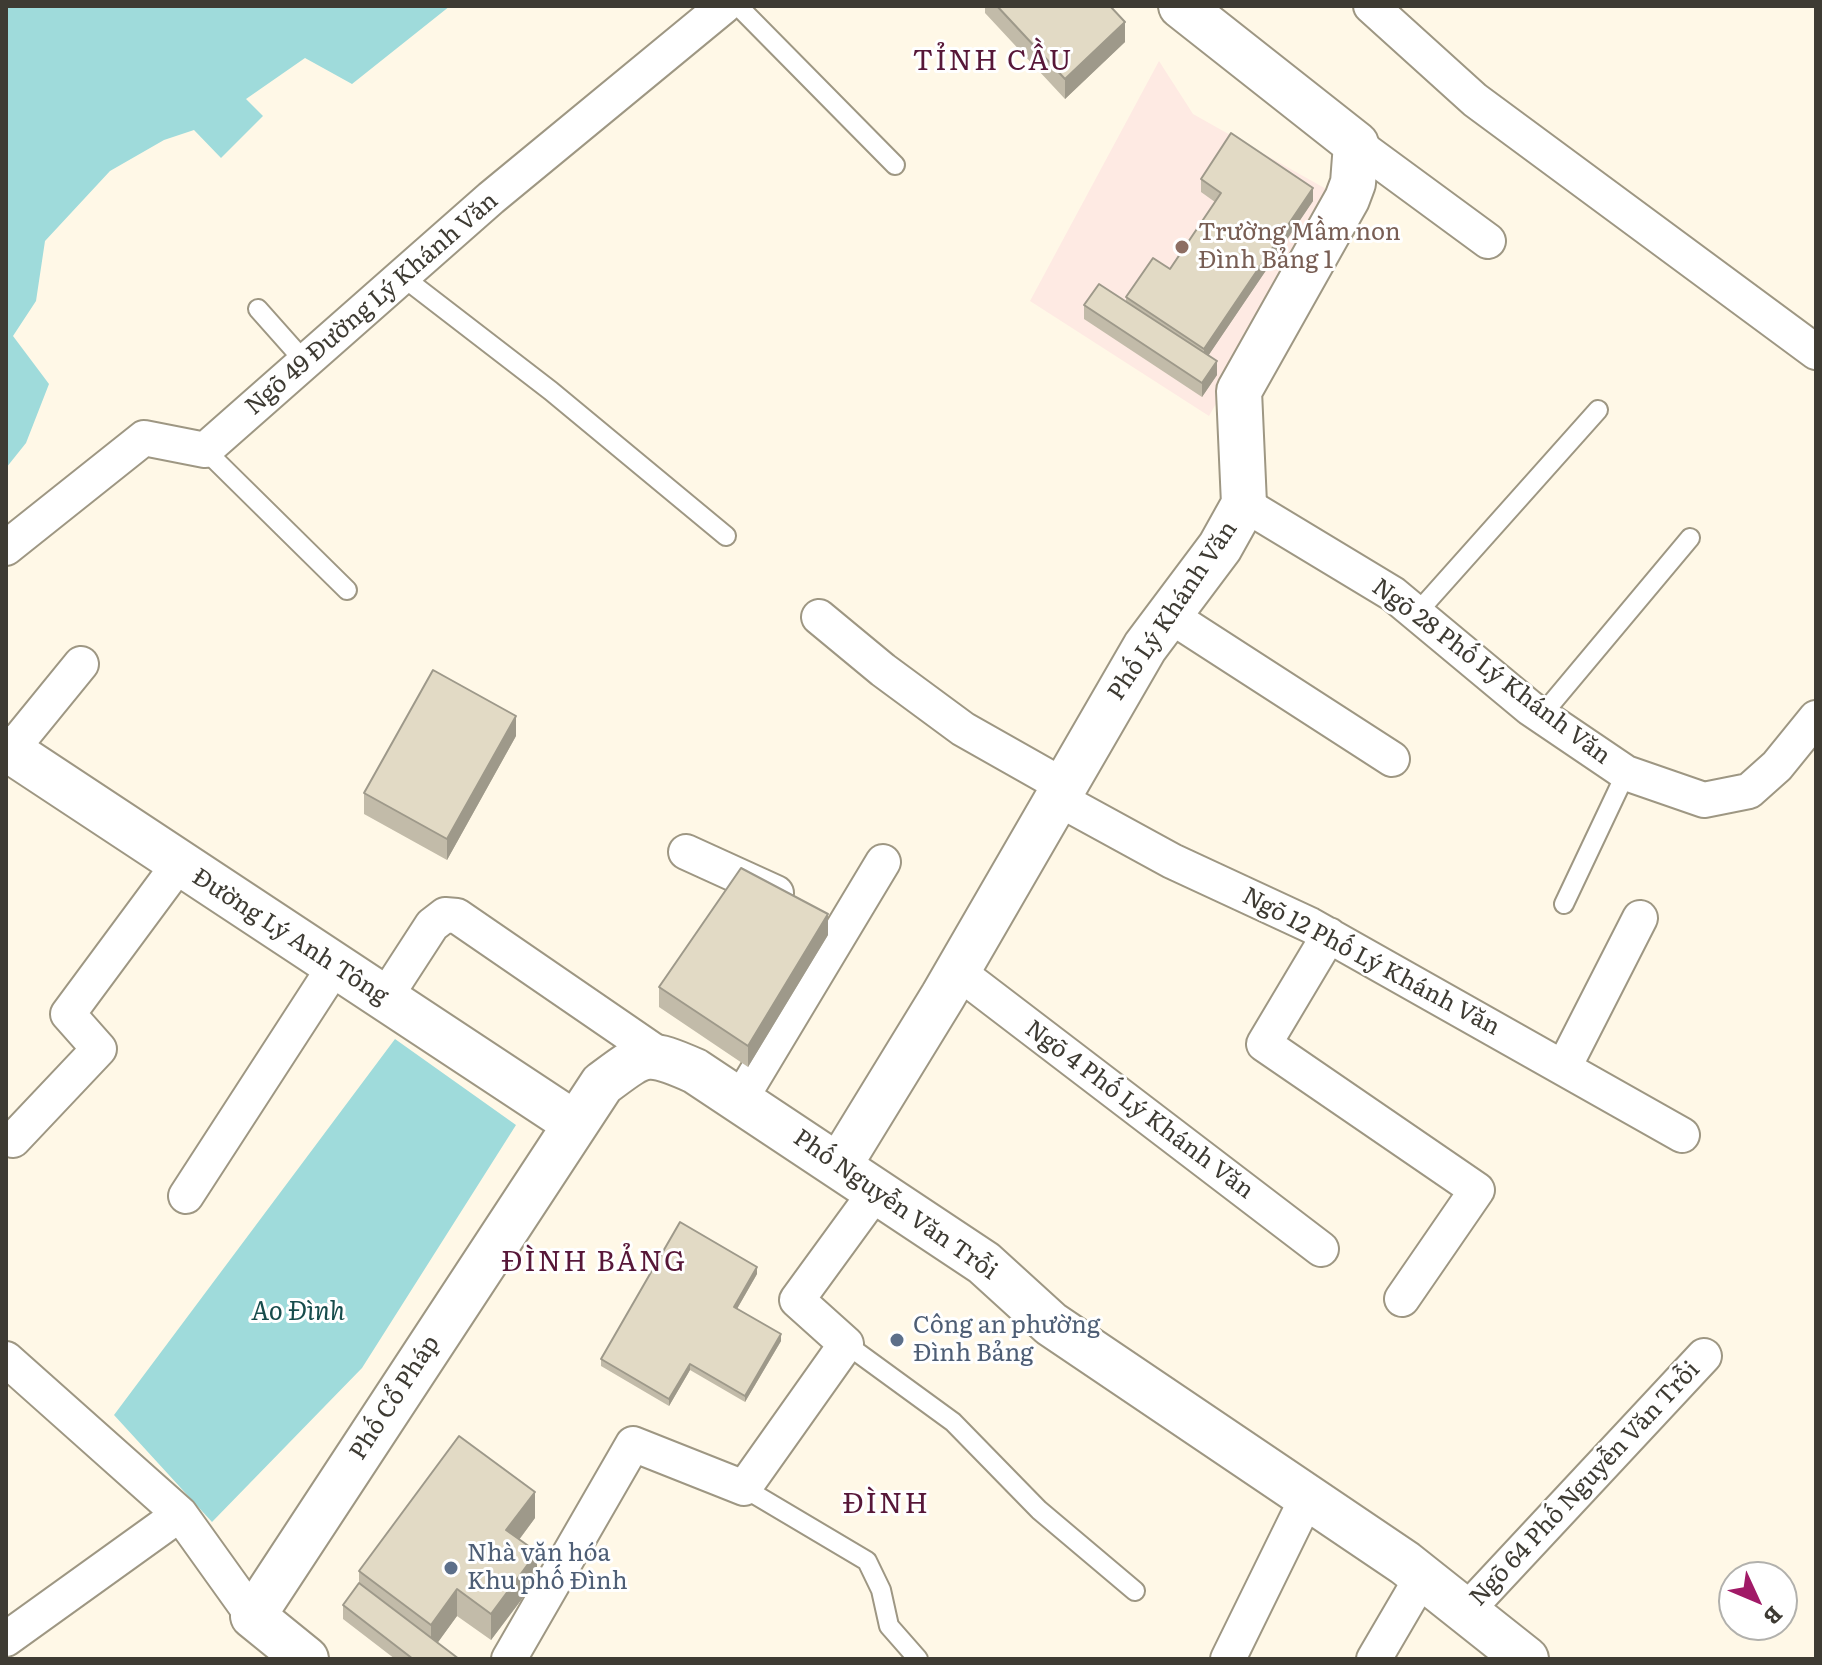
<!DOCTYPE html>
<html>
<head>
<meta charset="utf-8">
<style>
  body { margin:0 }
  #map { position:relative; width:1822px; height:1665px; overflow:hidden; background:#fff8e7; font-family:Literata,serif }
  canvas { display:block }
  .frame { position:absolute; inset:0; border:8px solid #3e3b33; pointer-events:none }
  .north { position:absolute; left:1718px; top:1561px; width:80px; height:80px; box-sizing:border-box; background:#fff; border:2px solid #b2b1ad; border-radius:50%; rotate:134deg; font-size:22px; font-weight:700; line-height:32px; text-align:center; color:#3e3b33 }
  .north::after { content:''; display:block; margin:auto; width:28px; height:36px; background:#a11a67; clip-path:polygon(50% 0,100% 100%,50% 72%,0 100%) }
</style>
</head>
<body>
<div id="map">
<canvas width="1822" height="1665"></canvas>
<div class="frame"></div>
<div class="north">B</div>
</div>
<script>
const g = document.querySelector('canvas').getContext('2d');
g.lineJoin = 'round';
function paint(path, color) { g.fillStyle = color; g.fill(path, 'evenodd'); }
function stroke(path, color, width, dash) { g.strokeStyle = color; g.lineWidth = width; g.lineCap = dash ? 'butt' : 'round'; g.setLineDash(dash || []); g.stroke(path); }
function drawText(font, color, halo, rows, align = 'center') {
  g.font = font + ' Literata,serif'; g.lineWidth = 6; g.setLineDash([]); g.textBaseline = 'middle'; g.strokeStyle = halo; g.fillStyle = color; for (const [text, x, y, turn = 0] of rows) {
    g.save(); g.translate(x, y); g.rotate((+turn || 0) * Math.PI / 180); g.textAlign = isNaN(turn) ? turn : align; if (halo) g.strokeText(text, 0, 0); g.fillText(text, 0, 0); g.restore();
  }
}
paint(new Path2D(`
  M1159 61 1193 114 1335 194 1209 416 1030 301Z`), '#feeae3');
paint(new Path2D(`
  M6 6H450L352 84 305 58 246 99 263 116 221 158 194 130 164 140 110 171 45 241 36 301 13 336 49 384 26 443 6 468Z
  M395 1039 516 1125 362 1368 212 1522 114 1415Z`), '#9fdbdb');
const lane = new Path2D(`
  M738 6 895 165
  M403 277 551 391 726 536
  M258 309 306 363
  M205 450 347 590
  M1416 614 1598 410
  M1541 716 1690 538
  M1564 904 1626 773
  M846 1344 953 1422 1039 1510 1135 1591
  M744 1488 867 1561 881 1590 889 1626 918 1659`);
const street = new Path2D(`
  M1371 6 1475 100 1816 352
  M1356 144 1488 241
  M1244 504 1393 594 1530 708 1626 773 1704 800 1749 791 1777 766 1816 718
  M6 548 144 438 205 450 491 198 724 6
  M1169 615 1392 759
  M819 617 883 670 963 729 1062 785
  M6 756 81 664
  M1055 797 1172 861 1310 925 1682 1135
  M686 852 776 893
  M1329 935 1264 1044 1477 1190 1402 1299
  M957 971 1321 1249
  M384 999 432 925 445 915 457 916 658 1054
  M1564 1067 1640 918
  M740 1100 883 862
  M13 1140 99 1049 68 1014 179 864
  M186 1196 335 966
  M6 1359 180 1514 253 1616
  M1466 1611 1704 1356
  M6 1639 180 1514
  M509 1659 633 1444 744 1488 846 1344 797 1300 875 1193
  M1228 1659 1307 1498
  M1374 1659 1422 1577`);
const secondary = new Path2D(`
  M6 748 574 1123
  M840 1164 943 996 1145 647 1220 547 1244 504 1239 391 1347 199 1353 183 1356 144 1181 6
  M306 1659 253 1616 602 1084C645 1052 645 1049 695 1071L984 1263 1051 1324 1405 1563 1526 1659`);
stroke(lane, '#9e9783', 22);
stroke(street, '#9e9783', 38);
stroke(secondary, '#9e9783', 48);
stroke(lane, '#fff', 18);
stroke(street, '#fff', 34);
stroke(secondary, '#fff', 44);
paint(new Path2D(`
  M985 6H1110L1125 42 1065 99 985 13Z
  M1201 179 1313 201 1208 356 1217 375 1202 397 1084 319V305L1126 302V297L1170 269 1215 202 1201 192Z
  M516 736 447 860 364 814V793Z
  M828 935 748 1067 659 1007V987Z
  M757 1274 737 1309 781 1341 745 1402 690 1370 669 1406 601 1366V1359Z
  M535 1518 519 1540 537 1579 491 1640 457 1616 437 1643 459 1659H395L343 1619V1605L359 1583V1571Z`), '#c2bba9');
paint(new Path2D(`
  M1125 22V42L1065 99V79Z
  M1313 188V201L1204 362V349Z
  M1217 361V375L1202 397V383Z
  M516 716V736L447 860V839Z
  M828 914V935L748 1067V1046Z
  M757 1267V1274L734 1314V1307Z
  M781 1334V1341L745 1402V1396Z
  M690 1364V1370L669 1406V1399Z
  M535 1492V1518L506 1557V1530Z
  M537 1552V1579L491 1640V1614Z
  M457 1589V1616L431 1652V1625Z`), '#9e998a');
const building = new Path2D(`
  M997 6H1110L1125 22 1065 79Z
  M1231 133 1313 188 1204 349 1126 297 1153 258 1170 269 1221 193 1201 179Z
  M1099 284 1217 361 1202 383 1084 305Z
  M433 670 516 716 447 839 364 793Z
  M741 868 828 914 748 1046 659 987Z
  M680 1222 757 1267 734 1307 781 1334 745 1396 690 1364 669 1399 601 1359Z
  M459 1436 535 1492 506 1530 537 1552 491 1614 457 1589 431 1625 359 1571Z
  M359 1583 459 1659H413L343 1605Z`);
paint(building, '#e2dac5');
stroke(building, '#9e998a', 2);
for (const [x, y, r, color] of [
  [1182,247,8,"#8d6e63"],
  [897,1340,8,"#5c6f8a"],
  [451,1568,8,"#5c6f8a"]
]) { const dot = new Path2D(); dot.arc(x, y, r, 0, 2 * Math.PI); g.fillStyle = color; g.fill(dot); stroke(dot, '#fff', 3); }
drawText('24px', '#785e54', '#fff', [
  ["Trường Mầm non",1198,233],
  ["Đình Bảng 1",1198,261]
], 'left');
drawText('24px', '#3e3b33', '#fff', [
  ["Ngõ 49 Đường Lý Khánh Văn",372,304,-41],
  ["Phố Lý Khánh Văn",1173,611,-56],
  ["Ngõ 28 Phố Lý Khánh Văn",1491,672,37],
  ["Đường Lý Anh Tông",290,937,33],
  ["Ngõ 12 Phố Lý Khánh Văn",1371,962,28],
  ["Ngõ 4 Phố Lý Khánh Văn",1139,1110,37],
  ["Phố Nguyễn Văn Trỗi",895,1205,35],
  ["Phố Cổ Pháp",395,1398,-57],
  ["Ngõ 64 Phố Nguyễn Văn Trỗi",1585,1484,-47]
]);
drawText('24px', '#4e5e75', '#fff', [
  ["Công an phường",913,1326],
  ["Đình Bảng",913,1354],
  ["Nhà văn hóa",467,1554],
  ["Khu phố Đình",467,1582]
], 'left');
drawText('italic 26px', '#174c4c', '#fff', [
  ["Ao Đình",298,1312]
]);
g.letterSpacing = '2px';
drawText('28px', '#571738', '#fff', [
  ["TỈNH CẦU",993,62],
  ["ĐÌNH BẢNG",594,1263],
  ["ĐÌNH",886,1505]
]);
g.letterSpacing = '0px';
</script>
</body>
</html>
